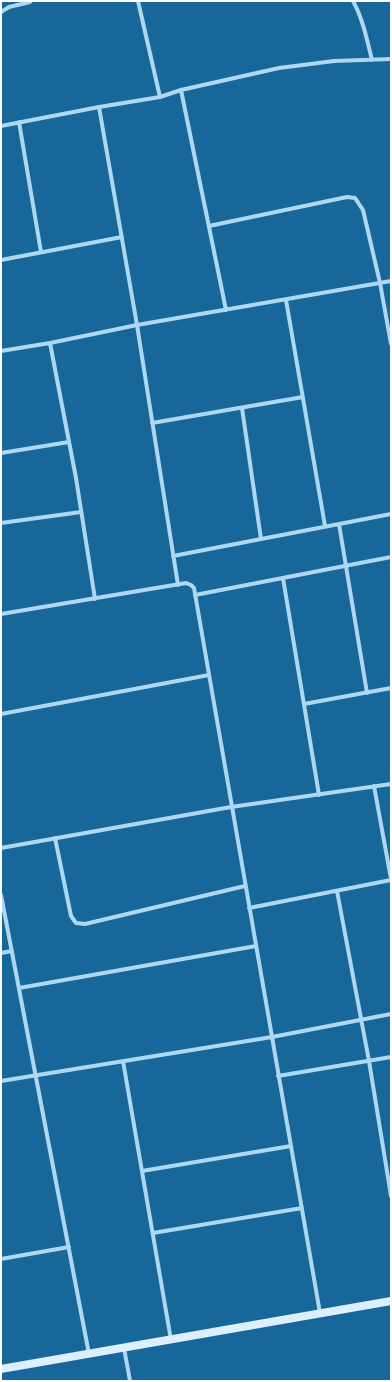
<!DOCTYPE html>
<html>
<head>
<meta charset="utf-8">
<style>
  body { margin:0 }
  #map { position:relative; width:392px; height:1382px; overflow:hidden; background:#18679a; font-family:Montserrat,sans-serif }
  canvas { display:block }
  .frame { position:absolute; inset:0; border:2px solid #fff; pointer-events:none }
</style>
</head>
<body>
<div id="map">
<canvas width="392" height="1382"></canvas>
<div class="frame"></div>
</div>
<script>
const g = document.querySelector('canvas').getContext('2d');
g.lineJoin = 'round';
function stroke(path, color, width, dash) { g.strokeStyle = color; g.lineWidth = width; g.lineCap = dash ? 'butt' : 'round'; g.setLineDash(dash || []); g.stroke(path); }
stroke(new Path2D(`
  M138 1 160 97
  M353 1C363 19 367 40 372 60
  M1 12 9 7 30 2
  M181 90 226 310
  M99 107 137 325 178 585
  M19 122 41 252
  M1 126 99 107 160 97 181 90 279 68 334 61 391 59
  M209 226 347 197 355 198 363 210 380 283 391 344
  M1 260 122 237
  M286 300 325 526
  M50 343 76 478 95 599
  M1 351 50 343 137 325 391 281
  M242 408 261 539
  M152 423 303 397
  M1 453 69 442
  M1 523 81 512
  M339 524 367 693
  M173 556 391 514
  M283 578 319 795
  M195 595 391 557
  M1 614 186 583 191 585 194 588 320 1313
  M304 704 391 688
  M1 714 209 675
  M374 786 391 879
  M55 838 71 916 76 923 85 924 245 886
  M1 848 231 807 391 784
  M337 891 369 1061 391 1196
  M1 895 89 1354
  M249 908 391 880
  M1 953 12 951
  M19 988 256 946
  M123 1061 171 1340
  M278 1076 391 1057
  M1 1081 272 1037 391 1014
  M142 1171 291 1146
  M153 1233 302 1208
  M1 1259 69 1247
  M124 1348 130 1381`), '#aed8f1', 4);
stroke(new Path2D(`
  M1 1369 391 1301`), '#dceffc', 8);
</script>
</body>
</html>
